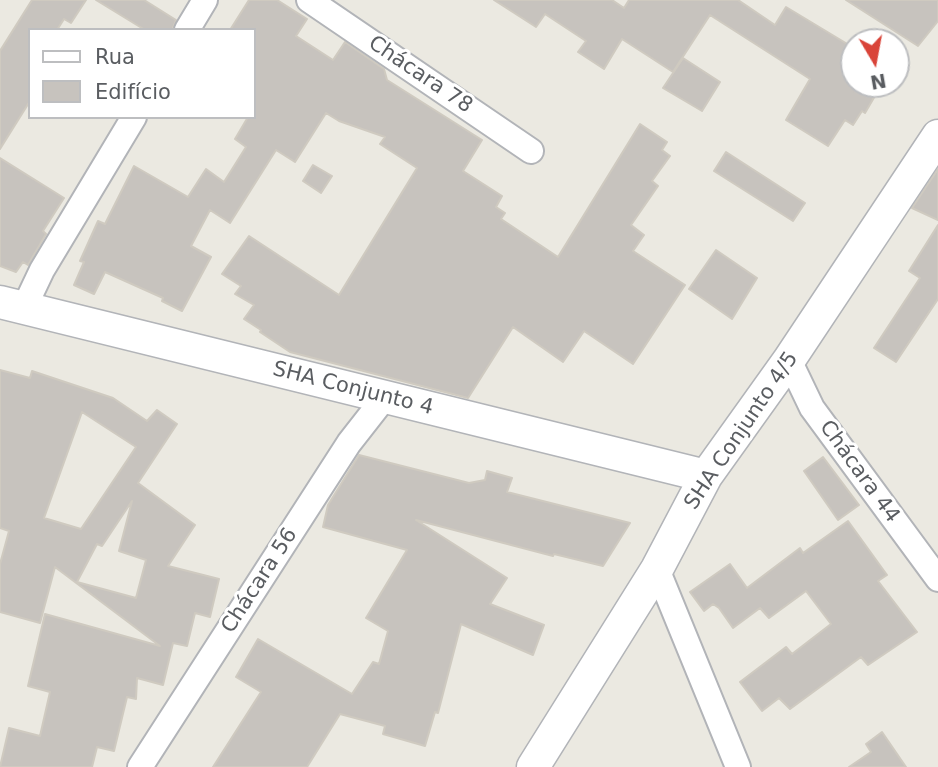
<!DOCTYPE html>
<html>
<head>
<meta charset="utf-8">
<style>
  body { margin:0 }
  #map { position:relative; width:938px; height:767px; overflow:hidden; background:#ebe9e1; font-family:"DejaVu Sans",sans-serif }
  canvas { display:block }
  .legend { position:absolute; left:28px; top:28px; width:228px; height:91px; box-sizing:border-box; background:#fff; border:2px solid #bdbec0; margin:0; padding:9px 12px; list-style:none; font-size:21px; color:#5a5d61 }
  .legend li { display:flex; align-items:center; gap:14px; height:35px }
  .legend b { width:35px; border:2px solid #bdbec0 }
  .north { position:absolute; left:840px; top:28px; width:70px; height:70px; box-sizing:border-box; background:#fff; border:2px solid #bdbec0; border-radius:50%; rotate:170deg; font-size:19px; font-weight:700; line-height:28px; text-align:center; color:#5a5d61 }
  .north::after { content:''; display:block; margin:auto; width:24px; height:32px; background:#d94439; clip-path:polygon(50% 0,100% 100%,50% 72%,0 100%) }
</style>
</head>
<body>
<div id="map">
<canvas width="938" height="767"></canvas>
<ul class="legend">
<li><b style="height:9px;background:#fff"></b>Rua</li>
<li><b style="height:19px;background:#c7c3be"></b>Edifício</li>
</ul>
<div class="north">N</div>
</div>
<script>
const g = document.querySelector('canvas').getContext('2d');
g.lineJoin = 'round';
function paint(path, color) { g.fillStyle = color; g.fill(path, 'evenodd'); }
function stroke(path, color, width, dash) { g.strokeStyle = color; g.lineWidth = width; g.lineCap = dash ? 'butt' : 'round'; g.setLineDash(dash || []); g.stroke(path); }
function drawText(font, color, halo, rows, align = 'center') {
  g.font = font + ' "DejaVu Sans",sans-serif'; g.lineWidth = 6; g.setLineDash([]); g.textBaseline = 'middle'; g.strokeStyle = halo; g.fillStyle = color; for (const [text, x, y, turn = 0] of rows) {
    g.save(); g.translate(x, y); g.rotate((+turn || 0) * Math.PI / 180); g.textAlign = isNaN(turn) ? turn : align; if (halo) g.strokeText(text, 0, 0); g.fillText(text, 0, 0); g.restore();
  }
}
const building = new Path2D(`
  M32 0H86L71 23 64 19 57 30H30V101L0 149V51Z
  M96 0H144L176 20 172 30H145Z
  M249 0H277L307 19 296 36 333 60 345 42 384 69 387 80 482 140 463 171 502 196 496 207 505 213 501 219 558 257 640 124 667 142 662 150 670 156 652 181 658 186 631 225 644 235 633 251 685 285 633 364 584 331 563 362 513 327 468 398 290 352 260 332 261 330 244 319 254 305 235 294 241 286 222 274 249 236 339 295 417 168 380 144 385 137 339 121 326 113 295 162 276 150 230 223 210 210 191 246 211 257 182 311 162 301 163 298 105 272 94 294 74 285 84 262 80 261 98 221 105 224 134 166 188 197 206 169 224 182 246 147 235 139 248 117H254V30H230Z
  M494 0H612L624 8 629 0H738L775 25 786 7 854 48V84H882L865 113 862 111 853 125 845 120 828 146 786 120 810 79 710 15 673 72 622 39 604 69 578 52 586 41 545 14 536 27Z
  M846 0H938V21L918 46Z
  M683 58 720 82 702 111 663 88Z
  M726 152 805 203 793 221 714 171Z
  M0 158 64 198 43 231 46 234 28 265 23 262 16 272 0 266Z
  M313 165 332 176 321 193 303 181Z
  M938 169V220L912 208Z
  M938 225V299L896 362 874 348 920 278 909 271Z
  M716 250 757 278 732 319 689 289Z
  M0 370 30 378 32 371 113 398 147 421 157 410 177 424 138 483 195 525 168 566 219 579 210 617 195 613 187 646 173 643 163 685 137 678 136 699 127 697 114 751 97 747 92 767H0L9 728 40 736 50 692 28 686 45 614 160 646 55 567 40 623 0 612V564L9 531 0 528ZM82 412 136 447 81 529 44 518ZM132 501 119 551 146 560 136 598 77 582 97 544 102 546Z
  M359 455 469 483 485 480 487 471 512 478 507 492 630 523 603 566 554 554 553 556 416 520 507 578 490 604 544 625 533 655 461 624 438 713 435 712 425 746 383 734 385 726 340 714 307 767H213L261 692 236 677 258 639 352 694 373 662 379 664 388 631 366 618 407 550 323 527 328 505Z
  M823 457 859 505 838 520 804 471Z
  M848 521 887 575 878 581 917 632 868 665 861 657 790 709 779 698 762 711 740 682 786 647 792 654 831 624 806 591 769 618 760 608 733 628 719 608 713 604 704 611 690 592 730 564 747 588 800 548 803 553Z
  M882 732 906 767H849L871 752 866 744Z`);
paint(building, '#c7c3be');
stroke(building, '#cfcac0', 2);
const minor = new Path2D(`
  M309 0 531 151
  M187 30 205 0
  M24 308 42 270 134 117
  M789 360 812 408 938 579
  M657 569 738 767
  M140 767 349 443 385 397`);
const tertiary = new Path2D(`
  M0 302 706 476
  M533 767 657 569 706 476 789 360 938 136`);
stroke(minor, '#b2b4b8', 28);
stroke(tertiary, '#b2b4b8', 35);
stroke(minor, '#fff', 24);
stroke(tertiary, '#fff', 32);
drawText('21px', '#5a5d61', '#fff', [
  ["Chácara 78",420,75,34],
  ["SHA Conjunto 4",353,389,14],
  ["SHA Conjunto 4/5",742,431,-56],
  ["Chácara 44",859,472,54],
  ["Chácara 56",260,581,-57]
]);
</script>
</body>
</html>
